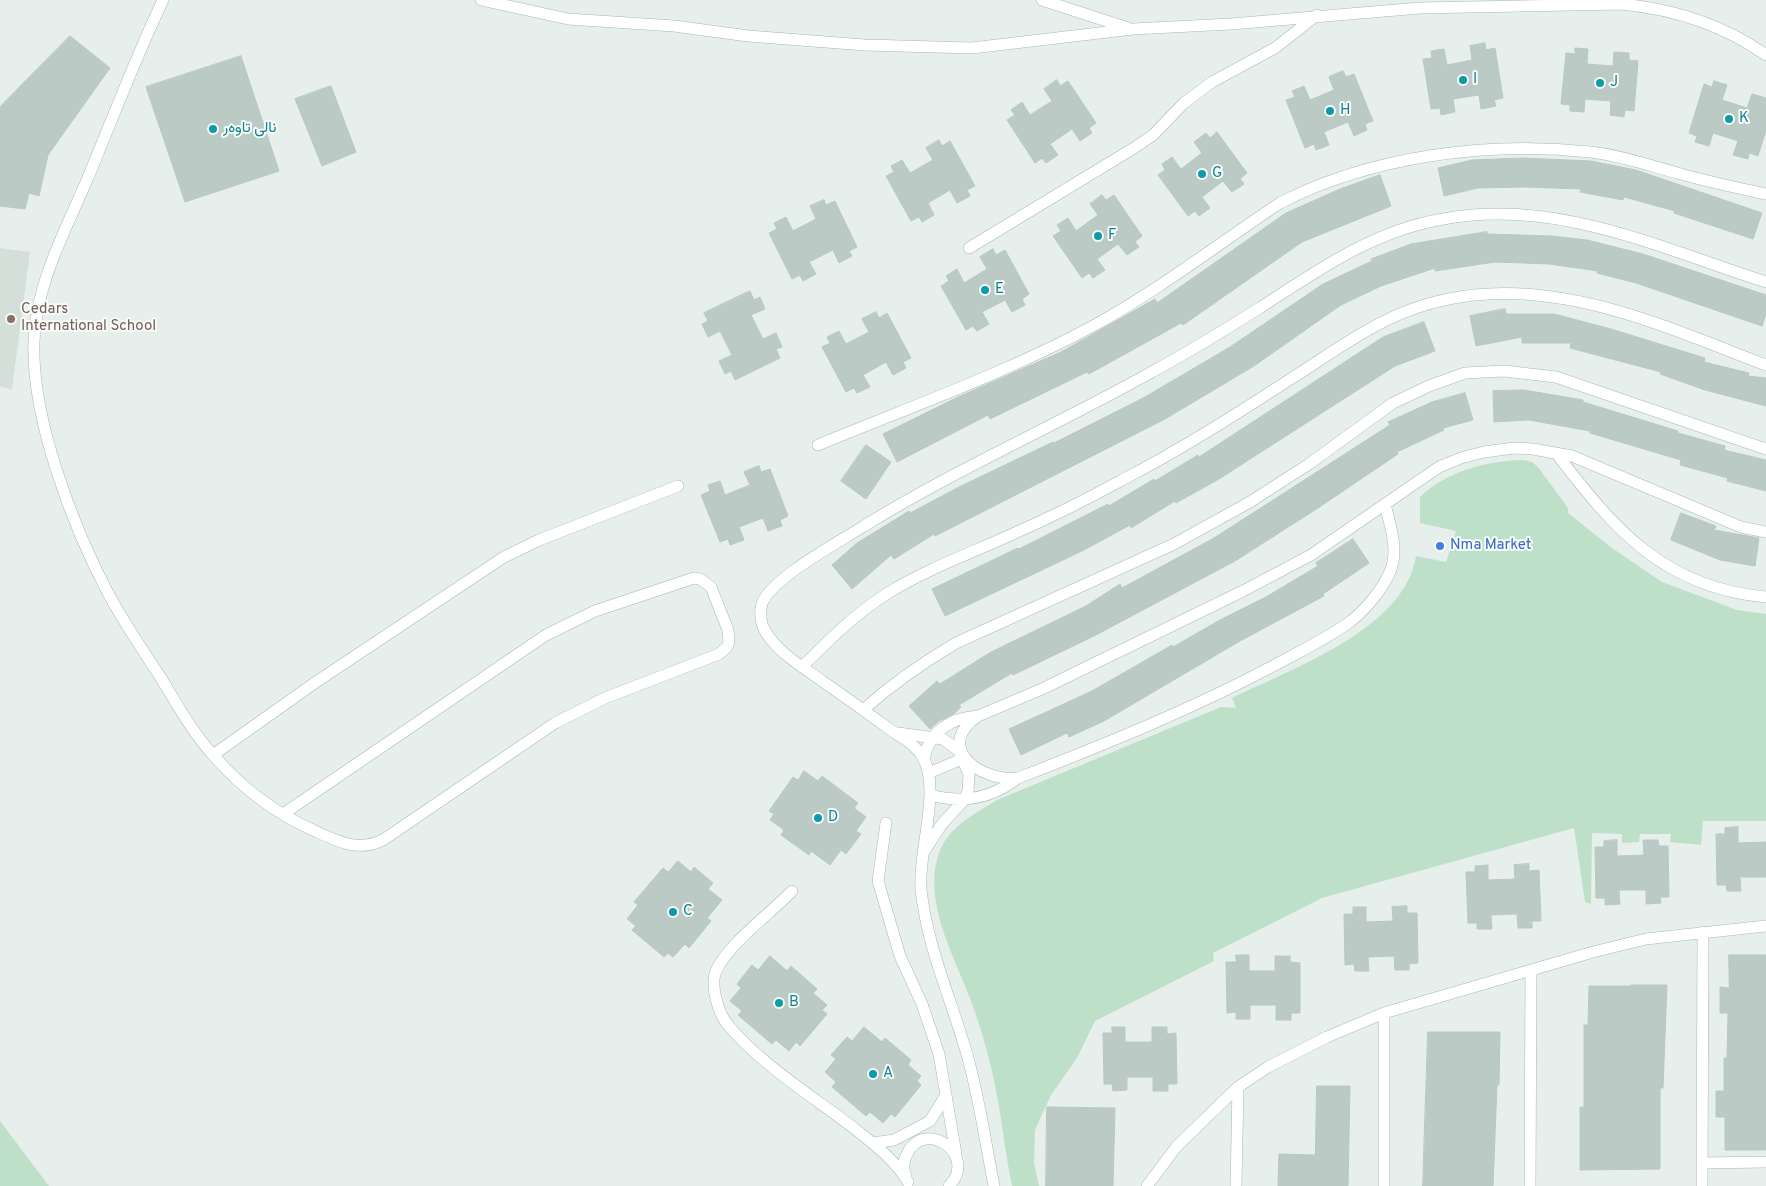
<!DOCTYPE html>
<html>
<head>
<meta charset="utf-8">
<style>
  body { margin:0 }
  canvas { display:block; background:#e6efeb }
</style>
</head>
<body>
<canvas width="1766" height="1186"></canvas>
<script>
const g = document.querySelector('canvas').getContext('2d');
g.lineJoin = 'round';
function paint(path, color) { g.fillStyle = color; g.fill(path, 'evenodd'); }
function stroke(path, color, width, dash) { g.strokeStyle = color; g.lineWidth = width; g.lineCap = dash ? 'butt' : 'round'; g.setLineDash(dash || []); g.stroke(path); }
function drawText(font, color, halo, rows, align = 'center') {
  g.font = font + ' Overpass,Vazirmatn,sans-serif'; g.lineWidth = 4; g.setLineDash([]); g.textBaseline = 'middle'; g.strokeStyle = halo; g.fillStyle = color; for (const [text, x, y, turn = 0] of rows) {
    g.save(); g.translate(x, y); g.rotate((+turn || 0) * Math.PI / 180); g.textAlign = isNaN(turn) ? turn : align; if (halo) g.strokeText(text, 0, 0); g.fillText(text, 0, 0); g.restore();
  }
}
paint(new Path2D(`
  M0 248 30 252 12 390 0 386Z`), '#d4dfda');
paint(new Path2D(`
  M1523 460 1532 462 1538 467 1568 508V513L1612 548 1662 582 1737 610 1766 614V821H1703L1701 845 1670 842 1671 834H1640L1639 842 1622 843V834L1592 833 1591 904 1585 902 1574 828 1322 898 1213 953 1214 961 1095 1021 1077 1058 1051 1095 1035 1130 1034 1163 1039 1186H1012C1005 1153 1002 1119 995 1085 990 1062 984 1038 976 1015 961 967 922 908 938 856 947 827 973 815 997 800L1221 707 1236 708 1232 698C1291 669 1405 629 1416 556L1446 562 1456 531 1420 523V497C1447 471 1486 461 1523 460Z
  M0 1121 49 1186H0Z`), '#bfe0c8');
const building = new Path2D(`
  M70 36 110 68 48 155 39 196 29 193 25 209 0 206V107Z
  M1485 43 1486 50 1495 48 1503 98 1494 100 1496 106 1481 109 1479 95 1453 99 1455 112 1441 115 1440 108 1431 109 1423 59 1432 58 1431 51 1444 49 1447 65 1472 60 1470 46Z
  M1575 48 1588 49 1587 64 1613 66 1614 52 1629 53V60L1638 61 1634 111 1625 110 1624 117 1610 115 1611 101 1585 99 1584 112 1570 111V105L1561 104 1566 53 1575 54Z
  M241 56 279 171 185 202 146 87Z
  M1343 71 1346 77 1354 74 1373 121 1365 124 1367 130 1354 136 1348 122 1324 132 1329 145 1316 150 1314 144 1305 148 1286 100 1295 97 1292 91 1304 86 1310 100 1334 90 1329 77Z
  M1057 80 1060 86 1068 81 1096 123 1089 128 1092 133 1080 141 1072 129 1050 144 1058 155 1046 163 1042 158 1035 163 1007 120 1015 115 1011 110 1022 102 1030 115 1052 101 1044 89Z
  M1714 81 1727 85 1722 100 1747 108 1752 94 1766 98V130L1758 156 1749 153 1748 159 1733 155 1738 141 1713 133 1709 146 1695 142 1697 136 1689 133 1704 84 1712 87Z
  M331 86 356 152 322 166 295 99Z
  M1217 132 1247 173 1240 179 1244 184 1232 192 1223 181 1202 197 1210 208 1199 216 1195 211 1188 216 1158 175 1165 170 1162 164 1172 157 1181 169 1202 153 1194 142 1206 133 1210 138Z
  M939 140 942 146 950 141 975 186 967 190 970 196 957 203 950 190 928 203 934 215 922 222 919 217 911 221 886 176 894 172 891 166 902 160 910 173 933 160 926 148Z
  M1524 158 1591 161 1636 170 1762 213 1753 239 1674 213 1675 211 1624 197 1623 200 1580 192 1581 189 1525 187 1478 188 1444 196 1438 168 1472 160Z
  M1380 175 1391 206 1302 242 1183 325 1181 323 1089 374 1087 372 990 419 988 415 897 462 883 434 958 397 1061 352 1155 299 1157 303 1286 213 1340 189Z
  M1102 195 1106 200 1114 195 1142 236 1135 242 1139 247 1127 255 1118 244 1097 259 1105 270 1093 278 1089 273 1082 278 1053 236 1061 231 1057 225 1068 218 1076 231 1098 215 1090 204Z
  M824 200 826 205 835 201 857 247 849 251 852 256 839 263 833 250 809 262 816 274 803 281 800 275 792 279 769 233 777 229 774 223 786 217 793 231 816 219 810 206Z
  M1487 232V234L1552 236 1587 240 1643 254 1766 295V314L1762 326 1636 283 1597 273 1598 271 1549 264 1495 262 1435 271V268L1381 286 1341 305 1254 366 1165 419 935 536 934 534 894 559 891 555 852 589 832 565 857 543 909 511 910 513 959 487 1053 442 1054 443 1145 397 1230 347 1323 284 1372 261 1371 259 1411 244Z
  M993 249 996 255 1005 250 1029 294 1022 299 1025 305 1012 312 1005 300 982 312 989 324 977 331 973 326 966 330 941 286 949 281 946 276 957 269 964 283 987 269 980 257Z
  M750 291 754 300 760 297 765 309 751 315 763 339 776 333 782 347 776 349 780 358 735 380 731 371 725 374 719 361 732 355 720 331 708 337 702 324 708 321 704 313Z
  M1505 309 1506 314H1554L1611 329 1705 358 1704 362 1749 373 1748 376 1766 378V406L1705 390 1660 374 1661 372 1570 348 1571 343H1522V337L1476 346 1470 316Z
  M876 312 879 318 887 313 911 358 903 362 906 368 893 375 886 362 863 375 870 387 857 393 854 388 846 392 822 347 830 343 827 337 839 331 846 344 869 332 862 319Z
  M1424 322 1435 351 1395 366 1219 479 1176 503 1175 501 1131 528 1130 525 1084 550 945 616 932 589 1018 548 1019 549 1108 504 1109 506 1154 479 1155 481 1198 455 1199 457 1383 337Z
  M1524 390 1583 400V402L1678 431V433L1725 446 1724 450 1766 460V491L1727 481 1728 478 1680 465 1681 460 1590 433V431L1529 420 1494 422 1493 391Z
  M1465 393 1473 420 1443 428 1444 430 1397 452 1398 454 1315 510 1235 561 1094 636 1013 675 1012 673 959 705 961 707 954 714 939 721 930 729 909 706 937 681 940 684 991 652 1086 606 1120 584 1122 588 1214 538 1390 425 1388 422 1432 402Z
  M866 445 891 462 866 499 841 481Z
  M759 466 761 472 770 469 788 516 780 520 782 526 768 531 763 518 739 527 744 540 730 545 728 539 720 542 701 495 710 491 708 485 720 481 725 495 750 485 744 472Z
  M1681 513 1716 526 1714 530 1759 538 1755 566 1720 560 1671 540Z
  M1353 539 1369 563 1323 594 1324 596 1240 641 1104 721 1069 737 1067 733 1021 755 1009 729 1092 691 1172 645 1173 647 1220 620 1266 597 1318 566 1316 563Z
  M804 771 818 781 822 776 858 803 854 808 866 817 856 831 861 834 846 854 841 850 830 865 811 851 809 855 781 835 784 830 770 820 774 814 769 811 793 777 798 780Z
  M1738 827V843L1766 842V877H1740L1741 891H1727L1726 885H1717L1716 834H1725V828Z
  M1617 840V856L1644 855 1643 840H1658L1659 846H1668L1669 897H1660L1661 903 1646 904V890H1619L1620 904 1605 905V898H1596L1595 847H1604V841Z
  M678 861 691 872 694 867 713 883 708 889 722 900 707 918 711 921 689 948 685 944 673 957 668 953 664 957 632 930 636 926 627 919 638 905 634 902 663 868 668 872Z
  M1529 864V871L1539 870 1541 921H1532V928H1518L1517 914 1491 915 1492 929H1477V923H1468L1466 872H1475V866L1488 865V880L1515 879 1514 865Z
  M1407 906V913H1417L1418 963 1409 964V970H1395L1394 956 1368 957 1369 971H1355L1354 964 1345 965 1344 914H1353V907H1366V922L1393 921 1392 907Z
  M1236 955H1249V971H1275V956H1290V962L1300 963V1013H1291V1020H1276V1005H1250V1019H1236V1012L1227 1013 1226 962H1236Z
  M1729 955H1766V1150H1725V1117H1716V1091H1724V1058H1727L1728 1013H1720V987L1729 988Z
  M770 956 787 971 791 966 817 989 813 993 827 1005 822 1010 827 1014 800 1046 796 1042 789 1051 776 1040 772 1044 738 1015 742 1011 730 1001 741 988 737 984 752 965 758 970Z
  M1631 985H1667L1663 1088H1660V1169L1580 1170V1107H1584V1025H1588L1589 986H1631Z
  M864 1027 882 1042 885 1038 911 1060 908 1065 921 1076 917 1081 921 1085 895 1117 891 1114 883 1123 870 1112 866 1116 832 1087 836 1082 825 1072 836 1059 831 1055 847 1037 852 1041Z
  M1112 1027H1125V1042H1152V1027H1167V1034L1176 1033 1177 1084H1168V1091H1153V1077H1127V1090L1113 1091 1112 1084H1104L1103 1033H1112Z
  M1428 1032H1500L1499 1085H1497L1493 1186H1423Z
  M1317 1086H1350L1348 1186H1278L1279 1154 1315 1155Z
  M1047 1107 1115 1108 1113 1186H1046Z`);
paint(building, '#bbcac4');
stroke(building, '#b8c9c2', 1);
const minor = new Path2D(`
  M163 0C135 59 112 120 87 180 65 231 36 284 34 341 31 418 73 527 109 595 125 624 143 651 161 678 177 704 192 732 213 755 241 787 276 814 315 831 339 842 358 852 383 840L555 723 605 698 719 654 727 647 729 642 728 630 711 587 700 579 694 578 595 611 546 635 283 814
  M481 0 568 19 674 26 748 36 865 45 972 48 1133 29 1231 24 1420 8 1621 4C1674 9 1722 24 1766 55
  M1042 0 1128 28
  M969 248 1134 148 1153 135 1184 103 1212 82 1275 48 1317 15
  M818 445C910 407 1006 373 1093 326 1159 290 1218 244 1280 203 1371 156 1488 141 1590 152 1620 155 1651 166 1681 174 1709 182 1738 188 1766 194
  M1556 453C1614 529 1664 588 1766 597
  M1385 504C1390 526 1400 551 1389 574 1381 591 1366 609 1351 621 1328 638 1301 651 1275 665 1192 709 1106 744 1018 778 980 782 933 747 978 716L1042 689 1243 591 1311 555 1439 467 1461 458 1484 452 1514 448 1533 449 1572 456 1741 527 1766 532
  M802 667C829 640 856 613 888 593 925 570 966 555 1006 537 1045 520 1084 501 1122 480 1180 450 1235 415 1289 380 1354 339 1394 304 1474 295 1576 284 1673 330 1766 365
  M863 710C892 684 922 663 956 643L1174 544 1250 502 1309 464 1393 403 1429 386 1465 373 1504 371 1556 377 1766 449
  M898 733 943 739 959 751 969 774 968 791 964 800 942 824 925 850
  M213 755 316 682 504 557 539 540 678 486
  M924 759C929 731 951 718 978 716
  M929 773 964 758
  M931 795C963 804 992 798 1018 778
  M886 823 878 881 900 956 922 1004 939 1054 956 1154
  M792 891C771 913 727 945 716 971 710 985 718 1013 728 1025 759 1063 815 1098 855 1129 875 1145 895 1160 908 1182
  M873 1143 894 1140 930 1121 946 1095
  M1702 1163 1766 1162
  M906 1177C903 1169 903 1161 907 1154 925 1117 979 1155 949 1186
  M994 1186C986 1145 980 1103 969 1062 954 1005 927 949 921 889 918 851 942 787 922 756 914 743 900 737 888 728 866 712 844 696 822 681 803 667 780 654 767 634 762 627 760 617 761 608 763 582 841 541 864 526 956 469 1055 426 1150 373 1187 353 1223 331 1258 309 1317 271 1372 231 1443 219 1557 198 1660 248 1766 282
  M1147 1186 1177 1146 1238 1087 1268 1067 1327 1037 1384 1013 1593 952 1646 939 1766 926
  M1236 1186 1238 1087
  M1384 1186V1013
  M1530 1186 1531 971
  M1702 1186 1703 932`);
stroke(minor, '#a8b8b2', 12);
stroke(minor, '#fff', 11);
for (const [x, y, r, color] of [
  [1463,80,5,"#0f9aa8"],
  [1600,83,5,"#0f9aa8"],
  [1330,111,5,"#0f9aa8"],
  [1729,119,5,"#0f9aa8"],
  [213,129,5,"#0f9aa8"],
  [1202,174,5,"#0f9aa8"],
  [1098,236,5,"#0f9aa8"],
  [985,290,5,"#0f9aa8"],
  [11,319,5,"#8d6e63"],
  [1440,546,5,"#3f7fe0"],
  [818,818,5,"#0f9aa8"],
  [673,912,5,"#0f9aa8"],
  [779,1003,5,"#0f9aa8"],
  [873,1074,5,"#0f9aa8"]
]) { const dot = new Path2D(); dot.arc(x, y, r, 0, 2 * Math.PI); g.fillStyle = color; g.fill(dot); stroke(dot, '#f7fbf9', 2); }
drawText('15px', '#0d838f', '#f7fbf9', [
  ["I",1473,80],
  ["J",1610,83],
  ["H",1340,111],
  ["K",1739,119],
  ["نالی تاوەر",223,129],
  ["G",1212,174],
  ["F",1108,236],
  ["E",995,290],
  ["D",828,818],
  ["C",683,912],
  ["B",789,1003],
  ["A",883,1074]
], 'left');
drawText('15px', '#785e54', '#f7fbf9', [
  ["Cedars",21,310],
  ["International School",21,327]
], 'left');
drawText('15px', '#366cbe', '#f7fbf9', [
  ["Nma Market",1450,546]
], 'left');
</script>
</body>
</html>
